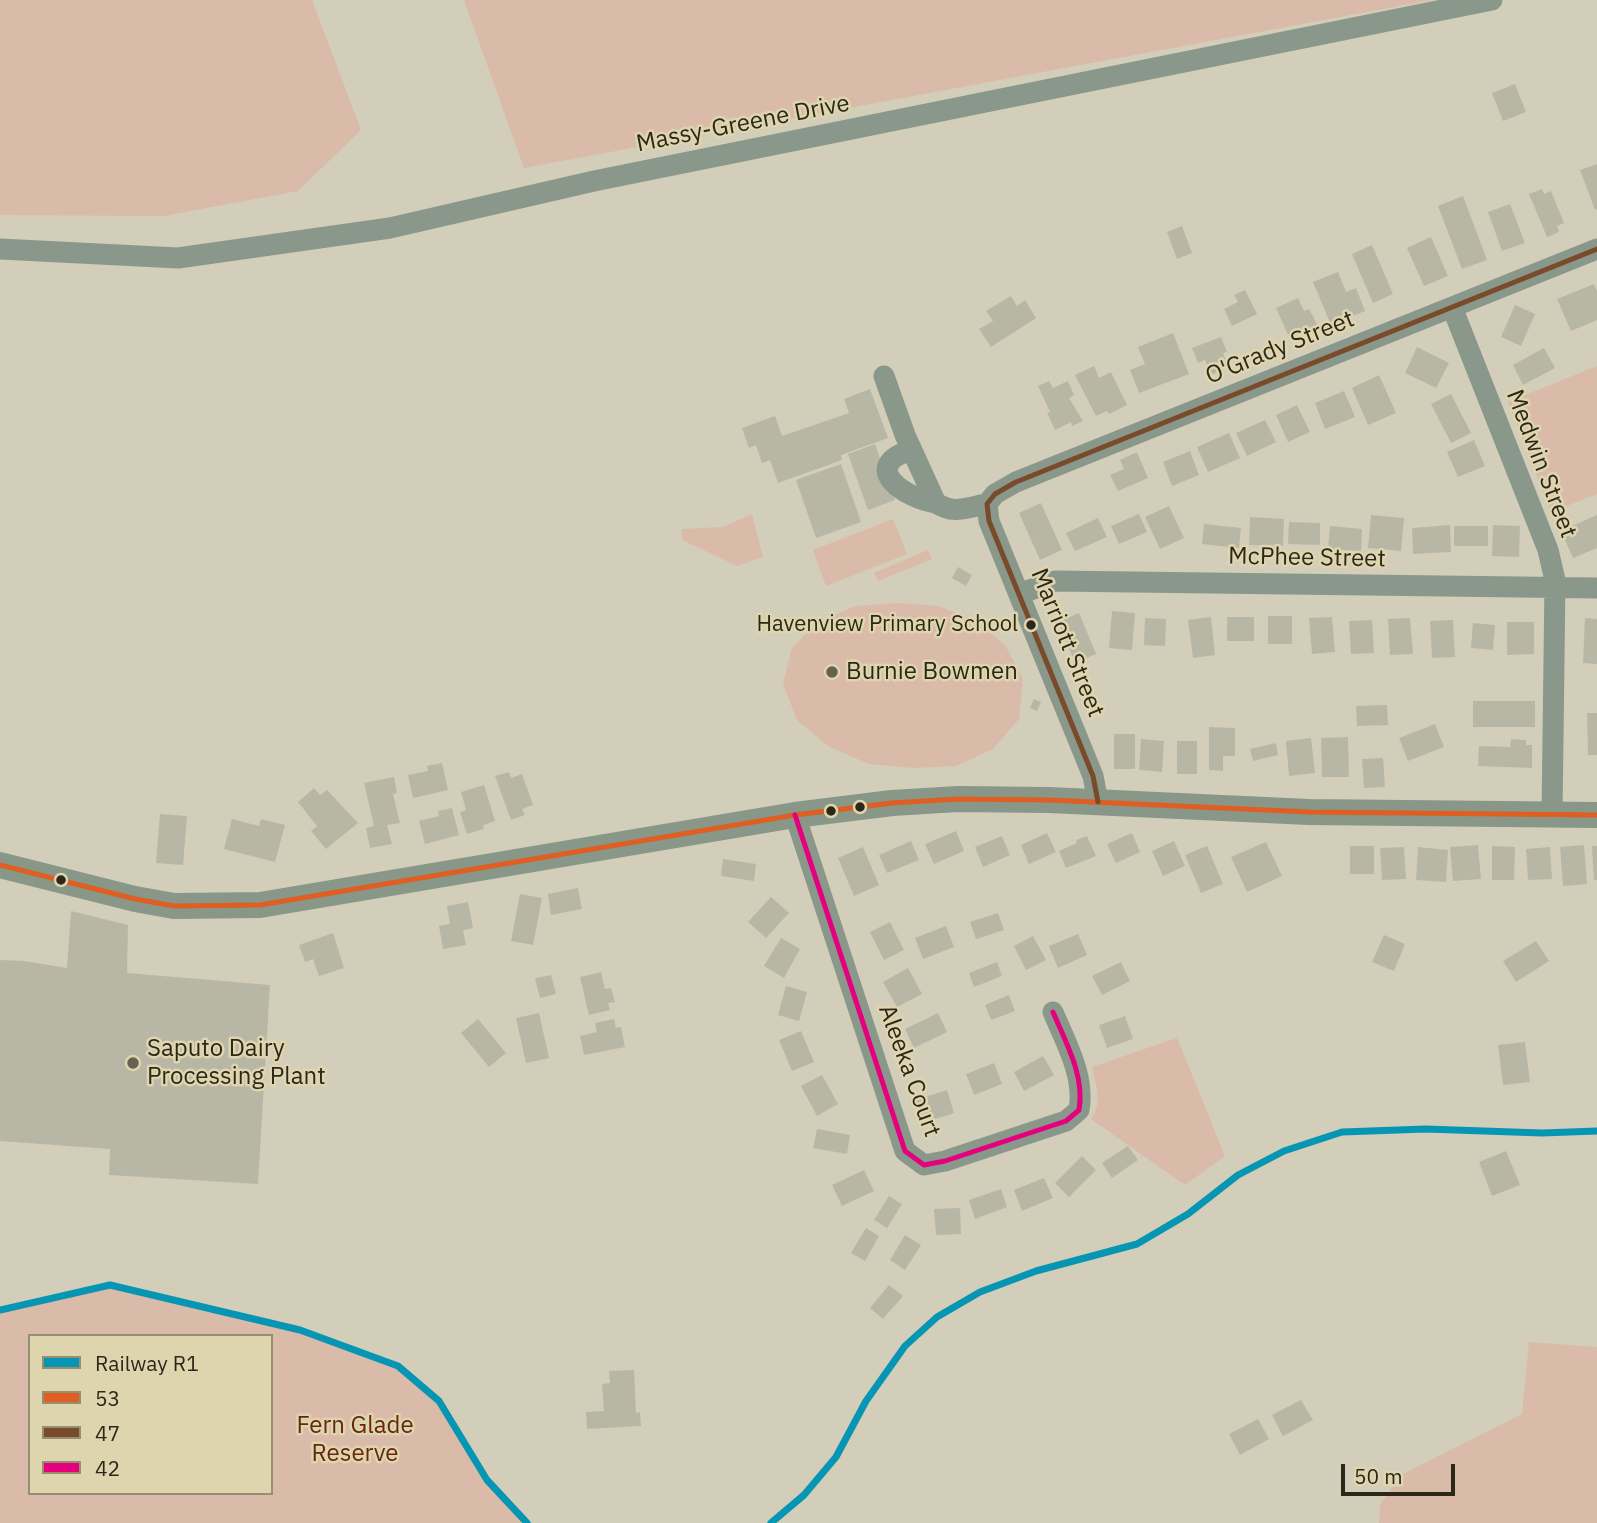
<!DOCTYPE html>
<html>
<head>
<meta charset="utf-8">
<style>
  body { margin:0 }
  #map { position:relative; width:1597px; height:1523px; overflow:hidden; background:#d3ceb9; font-family:"IBM Plex Sans",sans-serif }
  canvas { display:block }
  .legend { position:absolute; left:28px; top:1334px; width:245px; height:161px; box-sizing:border-box; background:#ded5ae; border:2px solid #969072; margin:0; padding:9px 12px; list-style:none; font-size:21px; color:#2b2819 }
  .legend li { display:flex; align-items:center; gap:14px; height:35px }
  .legend b { width:35px; border:2px solid #969072 }
  .scale { position:absolute; left:1341px; top:1464px; width:114px; height:32px; box-sizing:border-box; border:4px solid #2b2819; border-top:0; padding-left:9px; font-size:21px; line-height:24px; white-space:nowrap; color:#2b2819; -webkit-text-stroke:5px #ded5ae; paint-order:stroke }
</style>
</head>
<body>
<div id="map">
<canvas width="1597" height="1523"></canvas>
<ul class="legend">
<li><b style="height:9px;background:#0696b3"></b>Railway R1</li>
<li><b style="height:9px;background:#de5f21"></b>53</li>
<li><b style="height:9px;background:#7a4b2a"></b>47</li>
<li><b style="height:9px;background:#e5007d"></b>42</li>
</ul>
<div class="scale">50 m</div>
</div>
<script>
const g = document.querySelector('canvas').getContext('2d');
g.lineJoin = 'round';
function paint(path, color) { g.fillStyle = color; g.fill(path, 'evenodd'); }
function stroke(path, color, width, dash) { g.strokeStyle = color; g.lineWidth = width; g.lineCap = dash ? 'butt' : 'round'; g.setLineDash(dash || []); g.stroke(path); }
function drawText(font, color, halo, rows, align = 'center') {
  g.font = font + ' "IBM Plex Sans",sans-serif'; g.lineWidth = 5; g.setLineDash([]); g.textBaseline = 'middle'; g.strokeStyle = halo; g.fillStyle = color; for (const [text, x, y, turn = 0] of rows) {
    g.save(); g.translate(x, y); g.rotate((+turn || 0) * Math.PI / 180); g.textAlign = isNaN(turn) ? turn : align; if (halo) g.strokeText(text, 0, 0); g.fillText(text, 0, 0); g.restore();
  }
}
paint(new Path2D(`
  M0 0H312L361 130 298 191 164 216 0 215Z
  M464 0H1432L524 168Z
  M1597 366V494L1551 512 1508 402Z
  M752 514 763 557 737 566 682 540V529L723 527Z
  M893 519 907 554 826 586 813 550Z
  M928 550 932 559 878 581 874 573Z
  M898 603 939 606 976 621 1005 645 1023 679 1019 719 993 749 956 766 914 768 869 764 828 746 797 720 783 684 792 648 816 624 855 606Z
  M1177 1038 1225 1156 1185 1185 1091 1119C1103 1104 1096 1084 1092 1067Z
  M110 1285 300 1330 398 1366 441 1404 487 1480 527 1523H0V1310ZM30 1336H271V1493H30Z
  M1529 1342 1597 1347V1523H1379L1380 1505 1401 1475 1522 1414Z`), '#dabaa8');
paint(new Path2D(`
  M1515 84 1526 112 1503 121 1492 93Z
  M1597 164V209L1595 210 1580 170Z
  M1542 189 1544 194 1551 191 1564 223 1557 226 1559 232 1547 237 1529 194Z
  M1463 196 1487 260 1462 269 1438 206Z
  M1510 204 1525 243 1502 251 1488 212Z
  M1182 226 1192 253 1177 259 1167 232Z
  M1431 237 1448 276 1424 286 1407 248Z
  M1372 245 1393 294 1373 303 1352 254Z
  M1338 272 1346 292 1356 288 1365 311 1331 325 1313 282Z
  M1594 284 1597 291V320L1571 331 1557 299Z
  M1245 290 1257 314 1232 326 1224 309 1238 302 1234 295Z
  M1011 296 1017 306 1025 300 1036 318 991 347 979 329 993 321 986 311Z
  M1298 298 1304 311 1309 309 1318 326 1290 339 1276 308Z
  M1515 305 1535 314 1521 346 1501 337Z
  M1173 333 1189 374 1139 393 1130 370 1145 364 1138 347Z
  M1221 337 1227 352 1223 353 1226 361 1221 364 1223 370 1210 375 1205 360 1198 363 1192 348Z
  M1417 347 1449 363 1436 388 1405 373Z
  M1544 348 1555 368 1523 385 1513 365Z
  M1094 366 1099 378 1111 372 1127 405 1109 414 1107 411 1096 416 1075 375Z
  M1379 375 1396 413 1368 425 1352 388Z
  M1049 381 1053 388 1068 381 1074 395 1069 398 1083 421 1072 426 1071 422 1055 430 1047 413 1050 412 1038 386Z
  M870 389 888 438 841 455 842 460 778 483 770 460 762 463 756 445 749 448 742 428 775 416 782 436 849 413 844 399Z
  M1344 391 1355 417 1325 429 1315 403Z
  M1451 394 1471 433 1451 443 1431 404Z
  M1297 405 1310 432 1288 442 1276 415Z
  M1265 420 1276 442 1247 456 1236 433Z
  M1229 433 1240 458 1208 472 1197 447Z
  M1474 440 1485 466 1458 477 1447 452Z
  M875 444 895 500 868 510 848 454Z
  M1190 451 1199 475 1172 486 1163 462Z
  M1137 452 1148 478 1118 491 1110 475 1124 469 1120 460Z
  M841 464 861 522 816 538 796 480Z
  M1041 503 1062 550 1040 560 1019 513Z
  M1169 506 1184 538 1160 549 1145 517Z
  M1139 514 1147 532 1119 544 1111 526Z
  M1371 515 1404 518 1401 551 1368 548Z
  M1597 515V548L1573 558 1561 531Z
  M1250 517 1284 519 1283 546 1249 545Z
  M1098 518 1107 537 1075 551 1066 533Z
  M1289 522 1320 523V545L1288 544Z
  M1204 524 1241 528 1239 548 1202 544Z
  M1450 525 1451 552 1413 554 1412 528Z
  M1493 525 1520 526 1519 557 1492 556Z
  M1330 526 1362 529 1361 551 1328 549Z
  M1454 526H1488V546H1454Z
  M958 567 972 575 966 586 952 578Z
  M1112 611 1135 613 1132 650 1109 648Z
  M1079 613 1096 654 1075 663 1058 622Z
  M1268 616H1292V644H1268Z
  M1211 617 1215 655 1193 658 1188 620Z
  M1227 617H1254V641H1227Z
  M1332 617 1335 652 1312 654 1309 618Z
  M1145 618 1166 619 1165 646 1144 645Z
  M1410 618 1413 654 1390 655 1388 619Z
  M1585 618 1597 619V664L1583 663Z
  M1372 620 1374 653 1351 654 1349 621Z
  M1453 620 1455 657 1432 658 1430 621Z
  M1507 622H1534V654L1507 655Z
  M1473 623 1495 625 1493 650 1471 648Z
  M1034 699 1041 702 1037 711 1030 708Z
  M1473 701H1535V727H1473Z
  M1387 705 1388 725 1357 726 1356 706Z
  M1587 713H1597V755H1588Z
  M1435 724 1444 747 1408 761 1399 738Z
  M1209 727 1235 728V756H1223V771L1209 770Z
  M1114 734H1135V769H1114Z
  M1348 737 1349 777H1322L1321 738Z
  M1311 738 1315 773 1289 776 1286 741Z
  M1141 739 1164 741 1162 772 1139 770Z
  M1511 739 1526 740V745H1532V768L1478 766 1479 746 1510 747Z
  M1177 741H1197V774H1177Z
  M1276 743 1278 755 1253 761 1250 749Z
  M1383 758 1385 787 1364 788 1362 759Z
  M442 763 448 790 413 798 408 775 428 771 427 766Z
  M509 772 511 778 522 774 533 805 522 809 525 815 511 820 495 776Z
  M394 777 397 793 393 794 400 823 387 825 392 844 370 848 366 828 374 826 364 783Z
  M484 785 495 821 483 825 484 829 467 834 460 812 466 810 461 792Z
  M314 788 320 795 327 790 358 823 326 849 311 831 317 826 298 802Z
  M452 808 459 835 425 844 419 821 439 816 438 811Z
  M160 814 187 816 183 865 156 863Z
  M232 819 259 826 261 819 285 825 275 862 224 849Z
  M956 831 964 851 934 864 925 844Z
  M1047 833 1056 852 1029 864 1021 845Z
  M1132 833 1140 852 1116 863 1107 844Z
  M1002 836 1010 855 983 867 975 847Z
  M1087 836 1096 856 1066 868 1059 851 1077 843 1076 840Z
  M911 841 919 860 887 873 879 855Z
  M1174 841 1185 866 1163 876 1152 851Z
  M1266 842 1282 876 1247 892 1231 857Z
  M1478 845 1481 879 1453 881 1450 847Z
  M1584 845 1587 884 1563 886 1560 847Z
  M1207 846 1223 884 1201 893 1185 855Z
  M1350 846H1374V874H1350Z
  M1492 846 1515 847 1514 880H1492Z
  M1592 846H1597V880H1594Z
  M863 847 879 885 854 896 838 858Z
  M1404 847 1406 879 1382 880 1380 848Z
  M1418 847 1448 850 1446 882 1416 880Z
  M1550 847 1552 879 1528 880 1526 849Z
  M723 859 756 864 754 881 721 876Z
  M578 888 582 909 551 915 548 894Z
  M520 894 542 898 533 945 511 941Z
  M771 897 789 913 766 938 748 922Z
  M468 902 473 928 463 930 466 945 443 949 439 926 450 924 447 906Z
  M71 911 128 925 127 973 270 985 258 1184 109 1175 110 1149 0 1141V960L24 961 67 968Z
  M998 913 1004 930 976 939 970 922Z
  M890 922 904 950 884 960 870 932Z
  M946 926 954 947 923 959 915 938Z
  M333 933 344 968 319 976 313 959 305 962 299 945Z
  M1078 934 1087 955 1058 968 1049 946Z
  M1384 935 1405 944 1394 971 1372 962Z
  M1033 936 1046 960 1026 970 1014 946Z
  M781 938 800 949 784 978 764 966Z
  M1536 941 1549 961 1516 982 1503 961Z
  M997 962 1002 976 974 987 969 973Z
  M1121 962 1130 981 1102 995 1092 976Z
  M908 968 922 994 897 1007 883 982Z
  M601 972 605 989 611 988 615 1002 608 1003 610 1010 589 1015 580 977Z
  M551 975 556 994 540 998 535 978Z
  M786 986 807 992 799 1021 778 1015Z
  M1009 995 1015 1011 991 1020 985 1005Z
  M539 1013 549 1058 526 1063 516 1018Z
  M938 1013 947 1032 914 1048 905 1029Z
  M1125 1016 1133 1039 1107 1048 1099 1025Z
  M478 1019 506 1053 489 1067 461 1033Z
  M614 1019 616 1028 621 1027 625 1047 584 1055 580 1036 597 1032 595 1023Z
  M801 1031 814 1062 792 1071 779 1040Z
  M1525 1042 1530 1082 1503 1085 1498 1045Z
  M1043 1056 1054 1075 1024 1091 1014 1072Z
  M994 1063 1002 1084 974 1095 966 1074Z
  M822 1075 838 1104 817 1116 801 1086Z
  M947 1090 954 1113 923 1123 916 1100Z
  M817 1129 850 1135 847 1154 813 1148Z
  M1128 1146 1138 1160 1112 1178 1102 1163Z
  M1506 1151 1520 1185 1492 1196 1479 1162Z
  M1082 1156 1096 1170 1069 1197 1055 1183Z
  M864 1170 874 1191 842 1206 832 1185Z
  M1044 1178 1053 1198 1022 1211 1014 1190Z
  M1001 1189 1007 1207 975 1219 969 1200Z
  M889 1196 902 1204 887 1228 874 1220Z
  M960 1208 961 1234 936 1235 934 1209Z
  M866 1228 879 1236 865 1261 851 1253Z
  M905 1235 921 1245 905 1270 890 1260Z
  M889 1285 903 1296 883 1319 870 1308Z
  M634 1370 636 1413 640 1412 641 1426 587 1429 586 1412 604 1411 602 1384 610 1383 609 1371Z
  M1301 1400 1313 1420 1283 1436 1272 1415Z
  M1258 1419 1269 1439 1240 1455 1229 1434Z`), '#b8b7a6');
stroke(new Path2D(`
  M0 249 178 258 390 228 594 181 1492 0
  M1452 307 1548 550 1555 580 1552 815
  M884 376 905 435 936 503C955 515 967 507 987 504
  M911 450C858 467 906 499 936 503
  M987 504 995 494 1016 482 1597 249
  M987 504 989 521 1093 776 1098 802
  M1019 594 1055 581 1597 588
  M795 815 905 1151 924 1165 945 1161 1066 1121 1079 1110C1085 1076 1066 1043 1053 1012`), '#8a988c', 21);
stroke(new Path2D(`
  M0 865 135 899 174 906 260 905 795 815 892 803 958 799 1049 800 1309 812 1597 815`), '#889787', 26);
stroke(new Path2D(`
  M0 865 135 899 174 906 260 905 795 815 892 803 958 799 1049 800 1309 812 1597 815`), '#de5f21', 5);
stroke(new Path2D(`
  M1098 802 1093 776 989 521 987 504 995 494 1016 482 1597 249`), '#7a4b2a', 5);
stroke(new Path2D(`
  M795 815 905 1151 924 1165 945 1161 1066 1121 1079 1110C1085 1076 1066 1043 1053 1012`), '#e5007d', 5);
stroke(new Path2D(`
  M0 1310 110 1285 300 1330 398 1366 439 1401 487 1480 527 1523
  M771 1523 804 1495 836 1457 866 1401 905 1346 937 1317 980 1292 1036 1271 1137 1244 1188 1214 1238 1175 1284 1151 1342 1132 1426 1129 1542 1133 1597 1131`), '#0696b3', 7);
for (const [x, y, r, color] of [
  [1031,625,6,"#2b2819"],
  [832,672,7,"#666251"],
  [860,807,6,"#2b2819"],
  [831,811,6,"#2b2819"],
  [61,880,6,"#2b2819"],
  [133,1063,7,"#666251"]
]) { const dot = new Path2D(); dot.arc(x, y, r, 0, 2 * Math.PI); g.fillStyle = color; g.fill(dot); stroke(dot, '#ded5ae', 2.5); }
drawText('22px', '#2b2819', '#ded5ae', [
  ["Havenview Primary School",1018,625]
], 'right');
drawText('24px', '#2b2819', '#ded5ae', [
  ["Massy-Greene Drive",743,124,-11],
  ["O'Grady Street",1280,348,-22],
  ["Medwin Street",1541,464,69],
  ["McPhee Street",1307,558,1],
  ["Marriott Street",1067,643,68],
  ["Aleeka Court",909,1071,70]
]);
drawText('24px', '#2b2819', '#ded5ae', [
  ["Burnie Bowmen",846,672],
  ["Saputo Dairy",147,1049],
  ["Processing Plant",147,1077]
], 'left');
drawText('24px', '#6a250e', '#ded5ae', [
  ["Fern Glade",355,1426],
  ["Reserve",355,1454]
]);
</script>
</body>
</html>
